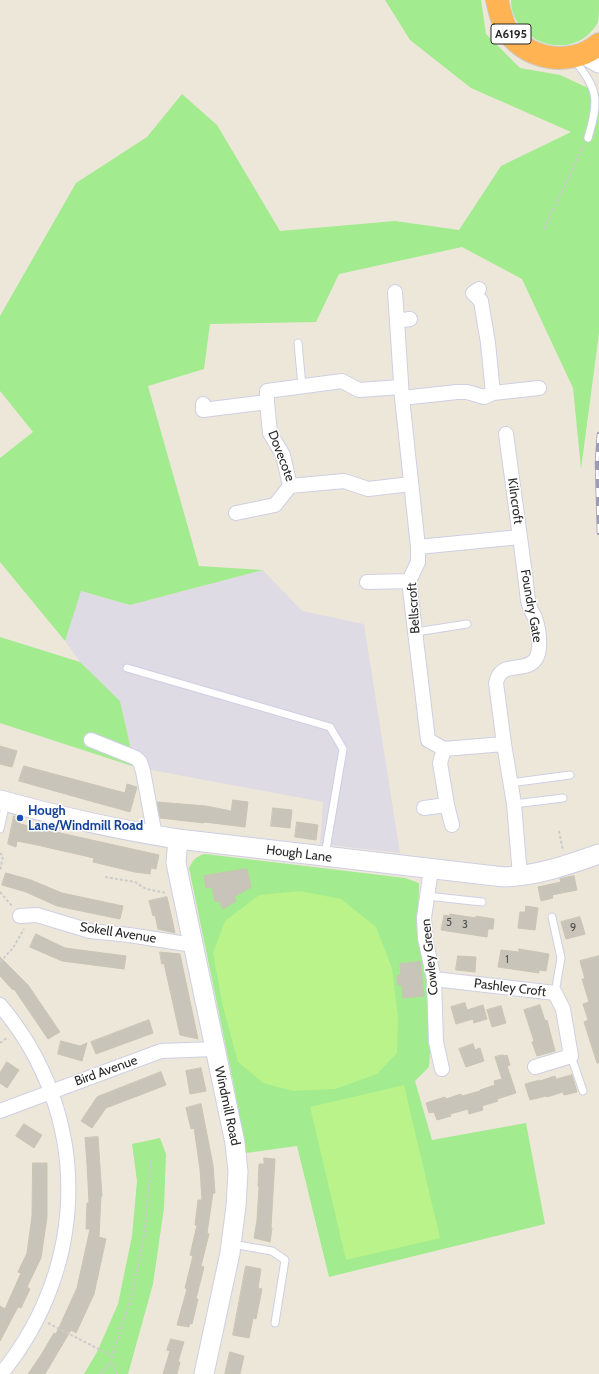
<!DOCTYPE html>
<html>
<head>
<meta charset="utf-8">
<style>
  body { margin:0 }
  canvas { display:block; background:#ede7d9 }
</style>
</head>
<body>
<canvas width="599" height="1374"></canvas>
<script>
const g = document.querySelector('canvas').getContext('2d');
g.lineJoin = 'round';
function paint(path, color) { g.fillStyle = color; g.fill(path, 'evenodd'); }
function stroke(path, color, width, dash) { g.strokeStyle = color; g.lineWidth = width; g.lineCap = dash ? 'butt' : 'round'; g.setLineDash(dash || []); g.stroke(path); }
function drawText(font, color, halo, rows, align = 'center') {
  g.font = font + ' Cabin,sans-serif'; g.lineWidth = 3; g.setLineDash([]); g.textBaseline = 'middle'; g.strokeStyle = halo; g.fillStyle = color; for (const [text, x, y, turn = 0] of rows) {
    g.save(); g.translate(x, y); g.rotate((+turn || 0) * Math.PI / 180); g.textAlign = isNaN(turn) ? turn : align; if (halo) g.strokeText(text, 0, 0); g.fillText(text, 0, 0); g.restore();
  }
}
paint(new Path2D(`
  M263 570 302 611 364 624 400 853 320 844 323 802 135 767 120 701 80 662 65 641 80 591 130 605Z`), '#dfdbe5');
paint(new Path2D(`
  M385 0H481L486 34 520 68 560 75 599 93V333L581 469 573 388 522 279 462 247 339 274 316 322 210 324 204 369 148 386 199 566 263 570 130 605 81 591 65 641 0 562V458L33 432 0 391V316L76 183 147 137 182 94 217 125 280 231 395 221 459 230 501 166 571 132 471 88 410 40Z
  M511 0H599C599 7 599 16 598 22 596 27 592 30 589 34 561 60 511 38 511 0Z
  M0 637 80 662 120 701 135 767 0 723Z
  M205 854 405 878 419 883 418 941 427 977 430 1053 429 1067 415 1081 432 1140 526 1123 545 1224 329 1277 297 1146 246 1153 235 1091 189 868C193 860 196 856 205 854Z
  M160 1138 166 1154 164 1208 153 1284 128 1374H84L97 1352 118 1304 132 1236 137 1181 132 1144Z`), '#a2eb8f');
paint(new Path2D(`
  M300 891 341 899 376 927 392 968 398 1017 397 1053 377 1074 335 1089 293 1091 263 1083 238 1062 223 1007 213 953 225 921 259 895Z
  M404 1085 440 1238 346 1260 310 1107Z`), '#b9f389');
const building = new Path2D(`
  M0 746 17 751 12 767 0 764Z
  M24 766 125 793 127 784 137 787 130 812 19 781Z
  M233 800 248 802 245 827 204 822V823L160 818 157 802 206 806 231 811Z
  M273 808 292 810 290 828 271 826Z
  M14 816 21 818 20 824 159 855 156 869 151 868 150 874 135 872 93 862 94 858 37 845 17 841 16 847 8 844Z
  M297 822 318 825 316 840 295 837Z
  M247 869 251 887 234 897 236 901 223 909 219 901 215 902 212 887 206 888 204 876Z
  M6 873 31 880 62 893 123 906 120 919 57 906 26 892 2 885Z
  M574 876 577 890 552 895 553 898 541 901 538 887 561 882 560 879Z
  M167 897 172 919 175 933 158 929 155 915 153 916 149 901Z
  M526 906 538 908 535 930 518 928 520 912H525Z
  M450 914 476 918V916L494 919 493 929H488L487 937 441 930 444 915 450 916Z
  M580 917 585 934 566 939 561 922Z
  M36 934 65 948 126 956 124 969 62 961 30 947Z
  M519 949 549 954 546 971 539 970V973L498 967 501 950 519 952Z
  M160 952 180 954 198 1039 180 1035 164 963 162 964Z
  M458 956 476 957 475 972 456 970Z
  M599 956V1063H597L584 1022 588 1020 583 1004 589 1002 582 979H585L580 961Z
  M0 957 28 985 60 1032 48 1039 14 989 13 990 0 976Z
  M420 962 424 996 403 998 402 985H398L397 976 401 975 400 964Z
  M465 1003 467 1010 483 1005 487 1019 474 1023 473 1019 456 1024 451 1007Z
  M540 1005 545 1021 547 1020 555 1051 537 1056 532 1042 534 1041 524 1010Z
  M501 1006 506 1023 492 1027 487 1010Z
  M149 1020 153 1033 96 1054 91 1042Z
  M61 1041 80 1046 87 1043 82 1061 58 1054Z
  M473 1044 475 1050 480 1048 484 1061 466 1067 459 1049Z
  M503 1055 504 1056 507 1055 510 1065 507 1066 516 1093 497 1099 498 1101 482 1106 483 1110 469 1114 468 1109 450 1114 451 1116 437 1120 434 1112 429 1113 426 1103 445 1097 446 1099 461 1094 462 1096 480 1091V1090L495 1085 494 1081 502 1079 495 1057Z
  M7 1062 19 1070 7 1088 0 1083V1073Z
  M201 1068 206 1091 190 1094 186 1071Z
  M161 1072 166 1085 106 1108 92 1128 81 1121 97 1097Z
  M572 1075 577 1092 564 1095 563 1092 547 1097 546 1096 530 1100 525 1084 540 1080V1081L555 1076 556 1079Z
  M201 1104 213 1165 215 1193H213L207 1233 209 1234 201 1266 204 1267 196 1299H198L192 1324 190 1323 189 1327 177 1325 187 1289 185 1288 193 1256 190 1255 197 1225H195L198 1200H202L200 1169 194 1128 191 1129 186 1108Z
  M24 1124 42 1135 34 1148 16 1136Z
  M98 1137 102 1196H101L99 1237 106 1239 94 1294 76 1333 71 1330 45 1374H28L41 1355 54 1333 56 1334 77 1288 90 1229H86L87 1203H89L87 1164 85 1138Z
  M264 1158 275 1159 271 1228H272L270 1242 254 1238 257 1220 259 1186H258L259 1164H264Z
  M33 1163H47V1217L41 1258 27 1287 30 1289 21 1308 18 1307 0 1341V1306L5 1309 21 1273 18 1272 27 1253 32 1216Z
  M246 1266 261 1269 258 1288 262 1289 256 1319 253 1318 249 1338 233 1335Z
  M171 1339 184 1342 178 1362H180L177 1374H163L170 1351 167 1350Z
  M230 1352 244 1356 240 1374H225Z`);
paint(building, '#c8c4b9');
stroke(building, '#c9c4b3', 1);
const lane = new Path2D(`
  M574 60C599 89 599 101 588 138
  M298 343 302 386
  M416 632 467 624
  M127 668 330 727 343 749 325 855
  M510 783 570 775
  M514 804 563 798
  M0 829 6 802
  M427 896 482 902
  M552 917 561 958 555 993
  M571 1056 583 1091
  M232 1244 272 1251 285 1260 275 1323`);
const street = new Path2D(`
  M479 289 473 293 481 301 488 343 493 393 539 388
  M395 292 397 321
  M410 319 397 321 402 398 418 547V562L409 581 428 740 444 749
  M402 398 457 392H467L484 397 493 393
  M267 402V391L342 381 359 390 401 387
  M203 404V410L267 402 270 433 283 455 290 486
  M290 486 344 481 368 489 411 484
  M236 513 275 505 290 486
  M418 547 520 537 506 434
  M367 582 409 581
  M91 740 136 758 140 762 143 771 155 836
  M504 744 496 683C501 659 523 674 535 660 542 651 539 629 535 618 533 613 530 609 529 604 527 598 527 590 526 583 524 568 522 552 520 537
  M444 749 504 744 514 804 520 876
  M444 749 440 763 447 805 452 825
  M424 808 447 805
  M431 869 424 918 425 938 434 979 436 1042 442 1069
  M20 916 37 915 90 931 129 935 193 945
  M434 979 555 993 563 1009 571 1056 535 1067
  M0 1005C92 1114 90 1265 1 1374
  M0 1111 161 1051 215 1049`);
const secondary = new Path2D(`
  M583 54 599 63
  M0 800C58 816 119 830 178 839L504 877C536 876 568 865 599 854
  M178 839 176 863 235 1143 238 1172 236 1206 230 1253 204 1374`);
const highway = new Path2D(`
  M497 0C499 9 501 18 505 27 523 60 571 68 599 44`);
stroke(lane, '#cecfe4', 9);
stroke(street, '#cecfe4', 16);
stroke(secondary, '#cecfe4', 21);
stroke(highway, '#ccc', 24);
stroke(new Path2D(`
  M544 229 584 145
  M559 831 563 851
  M0 853 3 856 0 871
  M105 877 135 882 146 889 167 893
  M0 892 12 906
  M0 962 13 948 24 929
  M0 1043 8 1037
  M48 1323 112 1356 132 1295 144 1237 151 1163 150 1159
  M111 1363 117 1371V1374
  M100 1374 111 1363 112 1356`), '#ccc', 2, [3, 2]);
stroke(lane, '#fff', 7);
stroke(street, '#fff', 14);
stroke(secondary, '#fff', 19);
stroke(highway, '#ffb352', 22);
const rail = new Path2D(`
  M599 434 597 463 599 533`);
stroke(rail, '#9b9cb6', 4.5);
stroke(rail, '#fff', 3, [9]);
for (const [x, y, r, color] of [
  [20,818,4,"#1a4fb4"]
]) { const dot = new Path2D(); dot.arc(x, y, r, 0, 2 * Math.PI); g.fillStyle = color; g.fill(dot); stroke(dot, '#fff', 1.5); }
drawText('11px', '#51504d', null, [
  ["5",449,923],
  ["3",465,925],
  ["9",573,928],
  ["1",507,960]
]);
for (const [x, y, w] of [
  [511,34,40]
]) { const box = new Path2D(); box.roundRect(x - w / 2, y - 10, w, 20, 3); g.fillStyle = '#fff'; g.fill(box); stroke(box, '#292929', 1); }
drawText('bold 12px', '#292929', null, [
  ["A6195",511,34]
]);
drawText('13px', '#292929', '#fff', [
  ["Dovecote",281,456,69],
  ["Kilncroft",515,501,82],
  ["Foundry Gate",531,606,80],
  ["Bellscroft",414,608,-94],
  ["Hough Lane",299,854,7],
  ["Sokell Avenue",118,933,9],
  ["Cowley Green",430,957,-96],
  ["Pashley Croft",510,988,7],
  ["Bird Avenue",106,1071,-20],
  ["Windmill Road",227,1106,78]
]);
drawText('bold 13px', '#164399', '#fff', [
  ["Hough",28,811],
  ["Lane/Windmill Road",28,826]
], 'left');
</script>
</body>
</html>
